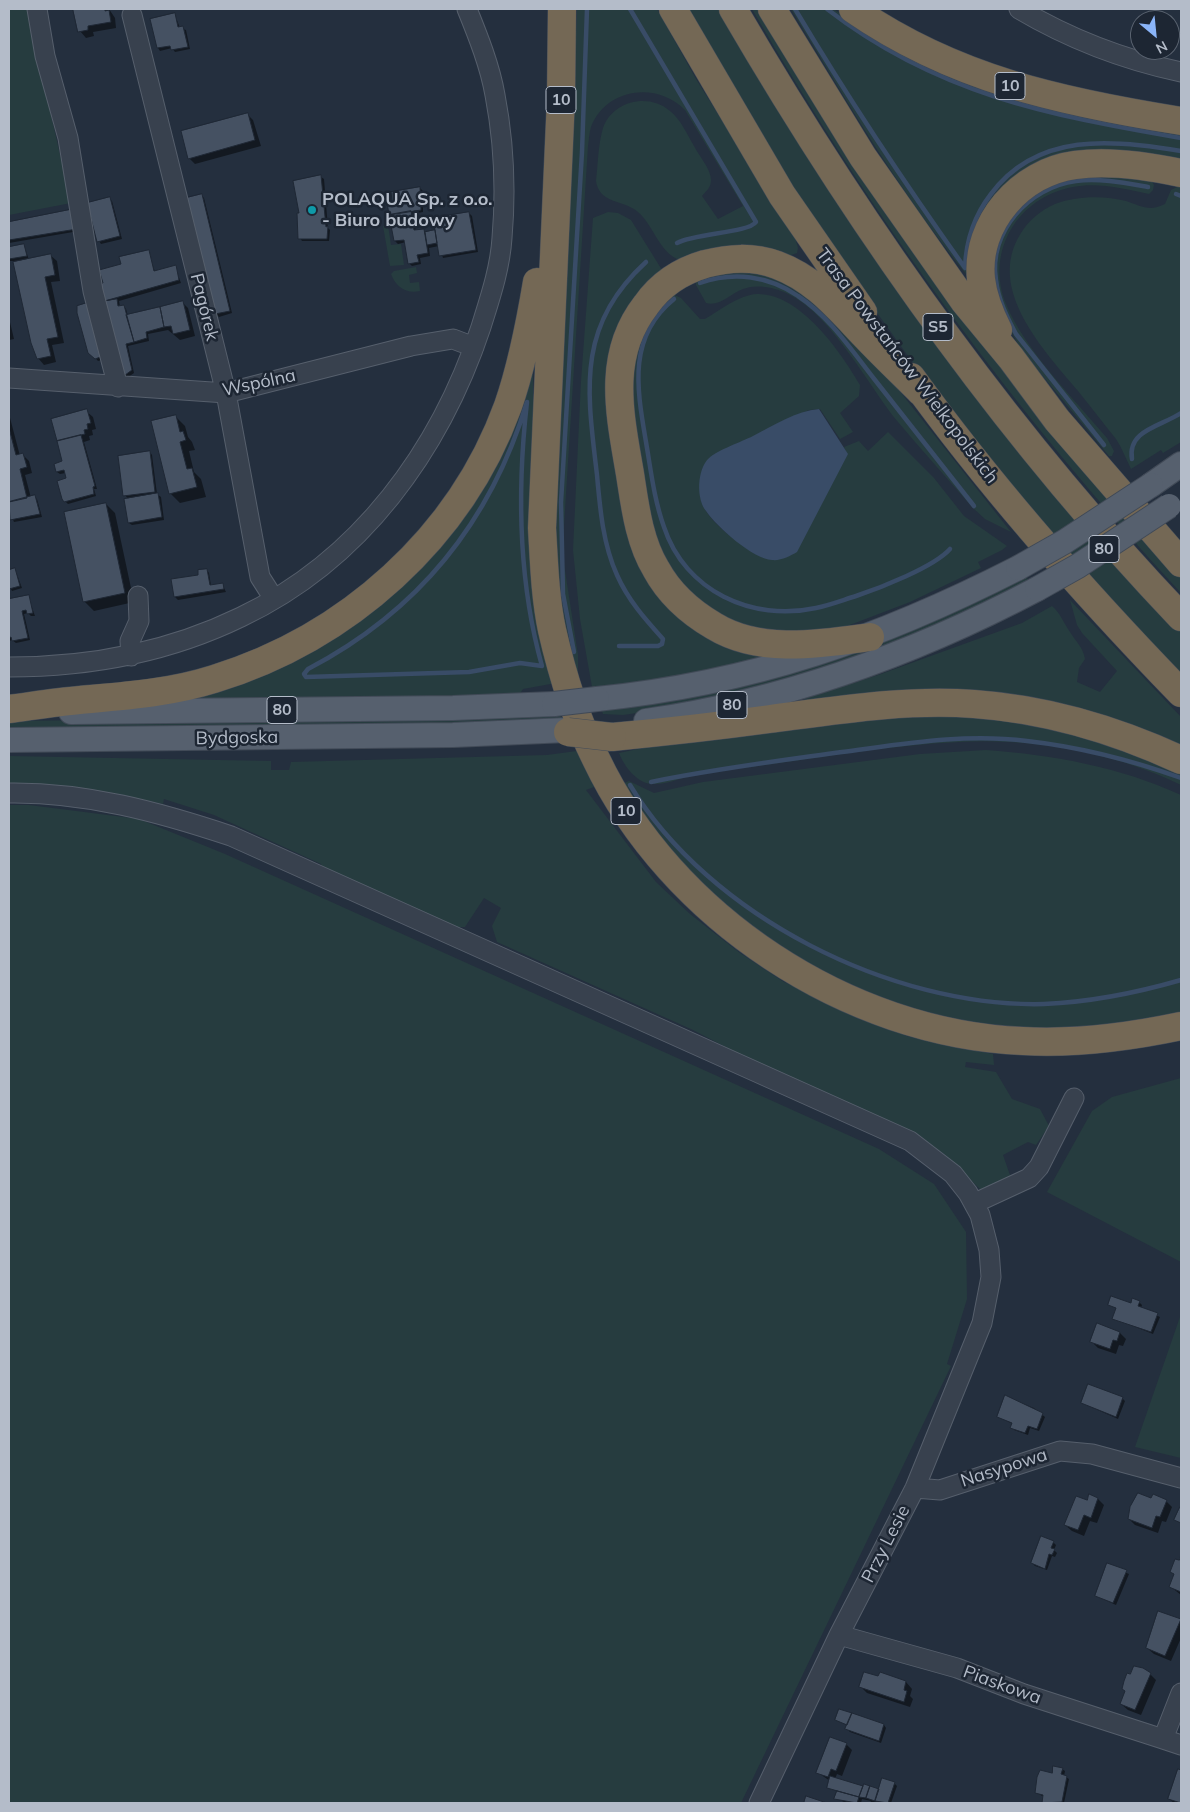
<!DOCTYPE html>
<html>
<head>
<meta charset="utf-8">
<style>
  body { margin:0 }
  #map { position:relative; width:1190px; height:1812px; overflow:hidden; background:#242f3e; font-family:Mulish,sans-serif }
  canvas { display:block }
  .frame { position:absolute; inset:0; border:10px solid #b4bcc9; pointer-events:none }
  .north { position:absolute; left:1130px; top:10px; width:50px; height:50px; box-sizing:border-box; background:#1d2633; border:1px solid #59626f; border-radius:50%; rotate:152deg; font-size:14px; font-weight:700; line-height:20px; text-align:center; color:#b4bcc9 }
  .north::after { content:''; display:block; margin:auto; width:18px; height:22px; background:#8ab4f8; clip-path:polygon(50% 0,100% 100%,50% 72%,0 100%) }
</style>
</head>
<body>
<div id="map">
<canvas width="1190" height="1812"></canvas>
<div class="frame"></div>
<div class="north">N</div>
</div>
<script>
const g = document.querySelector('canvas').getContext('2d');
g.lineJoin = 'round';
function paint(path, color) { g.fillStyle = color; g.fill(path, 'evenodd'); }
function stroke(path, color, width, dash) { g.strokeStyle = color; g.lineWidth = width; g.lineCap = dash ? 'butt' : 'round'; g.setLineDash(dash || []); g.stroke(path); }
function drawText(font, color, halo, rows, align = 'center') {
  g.font = font + ' Mulish,sans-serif'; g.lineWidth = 5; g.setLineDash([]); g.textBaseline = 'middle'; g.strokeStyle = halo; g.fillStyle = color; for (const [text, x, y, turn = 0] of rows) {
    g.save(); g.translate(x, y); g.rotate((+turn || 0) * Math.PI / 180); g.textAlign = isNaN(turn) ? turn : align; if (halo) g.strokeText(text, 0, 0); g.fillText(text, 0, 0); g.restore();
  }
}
paint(new Path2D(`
  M9 9H27L71 203 9 215Z
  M577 9H657L696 79 795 237 798 248 797 253 791 255 680 260C658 253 653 221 634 209 619 200 599 202 596 181 598 164 598 145 603 128 612 101 649 92 670 111 681 120 687 134 694 146 699 156 711 169 711 180 711 188 706 191 702 196L718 219 743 206 685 110C657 81 606 88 591 127 589 133 589 140 588 146L564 526V564L578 655V682L565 631 554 562Z
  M685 9H721L1129 579 1181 632V676L1030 513 908 356 827 243 728 87Z
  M752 9H767L780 30 1181 571V593C1016 415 873 219 752 9Z
  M791 9H833L927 66 1008 98 1076 115 1181 134V161L1062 154 1044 160 1028 169 966 274C900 192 845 99 791 9Z
  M1093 174 1151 180 1154 185 1153 190 1149 194C1125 189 1098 182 1073 187 1018 197 985 251 1006 304 1024 349 1075 400 1107 438L1114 451 1112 456H1109L1022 351 1000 312 989 276 997 234 1035 189Z
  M1181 185V442L1163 453 1161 450 1131 469C1126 459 1122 448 1116 439 1103 423 1091 407 1078 391 1044 350 985 289 1021 233 1029 220 1041 210 1055 204 1075 196 1104 195 1126 201 1141 206 1149 212 1165 204L1171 190Z
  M608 212 618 213 631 220 662 270 625 320 641 559 761 650V660L621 687 620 684 592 687 580 619 573 550 581 381 593 218Z
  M388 225 391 245 401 244 404 265 390 266 383 226Z
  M732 266 799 284 864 346 1011 532 985 519 973 508C948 479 922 451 898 422 867 384 830 311 784 292 772 287 756 284 743 289 731 293 720 307 706 303L696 285V277Z
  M416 267 417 273 409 275 410 283 419 282 420 291C406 294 396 287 391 274L394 271Z
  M668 292 681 298 700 319H705C720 310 739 295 757 294 800 293 841 352 860 385L859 396 840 413 853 432 840 439 820 409 809 410 709 458C706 469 701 481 700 492 699 517 737 541 755 554L847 454 844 447 859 441 868 451 888 432 934 478 964 516 1007 546 1002 550 978 562 981 568 910 602 842 628 779 634 721 618 682 587 653 539 629 402 632 353Z
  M533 374V429L556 683 523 689 519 695 156 701 362 617Z
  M1025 576 1028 579 1008 594 964 616 798 679 657 710 623 715 603 714 602 711Z
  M1070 600 1181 717V749L1122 725 805 703 804 699 881 674 1022 623 1052 606C1061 614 1063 622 1070 632 1076 642 1083 647 1085 659L1079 668 1077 682 1100 692 1117 671 1082 633 1077 625Z
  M866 714 1022 717 1181 768V785C1115 753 1034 738 960 742 890 745 819 758 750 767 731 769 712 771 694 775 681 778 666 785 653 784 637 784 624 766 619 753L703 735Z
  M536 715H560L562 719 519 723 9 732V721Z
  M986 750C1054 755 1120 767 1181 795V1013C1138 1022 1095 1029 1050 1030 1034 1031 1017 1027 1001 1025 986 1024 971 1023 956 1020 819 992 695 905 624 783L629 781 654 793 703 782 920 754Z
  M577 751 594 787 586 790 656 882 690 914 740 953 784 982 907 1036 993 1054 994 1065 966 1062 965 1067 996 1072 1012 1099 1040 1109 1049 1126 1036 1145 1028 1142 1003 1155 1011 1178 981 1190 944 1154 923 1139 762 1066 693 1030 497 942 492 926 501 908 484 898 465 927H452L322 868 321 864 214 815 164 799 163 804C111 793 61 785 9 786V756L271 761V770H289L291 762 547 755Z
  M9 805H29L139 819 225 854 879 1149 934 1184 966 1232 967 1299 947 1364 951 1366 741 1803H9Z
  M1181 1078V1262L1047 1192 1092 1111 1112 1097Z
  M1181 1314V1458L1135 1447Z`), '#263c3f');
paint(new Path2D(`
  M819 409 848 454 797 552C790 556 781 561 772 560 753 559 717 527 706 511 696 499 697 469 709 458 718 450 741 442 753 436 774 425 796 411 819 409Z`), '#394c67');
paint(new Path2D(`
  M74 9H109L115 18 116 28 93 32 94 36 86 38 80 31Z
  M175 15 180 28 186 30 190 49 175 52 172 48 160 51 158 48Z
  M247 114 253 120 261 146 195 164 189 158Z
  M321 177 324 179 328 228 330 230 329 241H302L300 238Z
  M420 188 423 191V212L413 214 416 231H437L469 213 472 216 478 252 443 258 439 246 429 248 430 256 420 258 421 264 412 266 409 263 406 242 398 244 395 241Z
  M201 195 204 198 232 313 219 317 216 314 187 198Z
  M109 199 112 201 122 239 101 244 99 241Z
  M73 210 79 231 9 243V223Z
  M24 245 29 260 50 255 57 261 60 281 51 282 64 343 52 345 56 362 44 365 38 358 14 261H9V248Z
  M148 251 155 272 175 267 181 283 119 301 120 307H124L126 309 128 316 182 302 188 308 195 336 180 340 168 330 148 334 149 341 128 346 134 373 124 380 98 286 104 284 122 265Z
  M79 306 105 359 98 361 90 352Z
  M9 318 14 339 9 340Z
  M86 411 93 417 96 429 92 430 93 435 89 436 90 440 84 442 97 489H94L96 496 68 504 63 499 67 479 66 473 60 474 57 472 64 461 53 420Z
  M9 414 20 456 23 455 29 461 32 473 25 475 31 498 34 497 37 499 42 517 14 522 9 510Z
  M175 416 185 426 188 437 192 442 195 450 189 451 194 472 201 479 206 497 180 503 171 494Z
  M150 452 152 455 157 494 161 497 164 520 132 525 129 523V500L125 495Z
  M106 504 115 513 134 602 94 611 84 601Z
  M15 569 22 588 12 591 9 585V571Z
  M207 570 209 573 211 586 222 584 226 592 178 600 175 597Z
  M28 596 35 616H31L28 613 24 614 30 640 16 643 12 640 9 641V601Z
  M1139 1302 1142 1305 1141 1308 1160 1317 1153 1334 1113 1318 1117 1309 1110 1305H1131Z
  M1120 1333 1126 1339 1123 1346 1119 1345 1116 1354 1098 1348 1092 1342Z
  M1006 1397 1034 1408 1045 1417 1039 1431 1030 1428 1028 1435 1014 1430 1012 1427 1013 1424 998 1417Z
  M1122 1398 1125 1401 1118 1419 1082 1403Z
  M1089 1496 1098 1499 1104 1505 1097 1523 1090 1521 1084 1536 1072 1531 1065 1525 1087 1501Z
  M1152 1500 1166 1501 1172 1507 1166 1522 1162 1521 1158 1533 1135 1525 1129 1519Z
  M1053 1542 1056 1545 1054 1550 1057 1553 1055 1557 1052 1556 1047 1570 1035 1566 1032 1563Z
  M1181 1558V1595L1171 1587 1175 1575 1171 1572Z
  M1108 1565 1129 1574 1116 1605 1096 1596Z
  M1180 1620 1181 1638 1171 1661 1154 1654 1147 1648Z
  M880 1674 906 1682 912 1689 910 1696 913 1699 910 1707 867 1693 861 1687 879 1678Z
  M1150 1674 1156 1680 1141 1715 1128 1710 1121 1704 1126 1692 1123 1689Z
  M836 1719 884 1725 886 1728 881 1743 850 1732 847 1729 848 1726Z
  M846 1744 852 1750 842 1776 837 1774 835 1779 880 1790 894 1783 897 1786 891 1803H870L871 1801 862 1799 861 1803H846L836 1798 838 1792 828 1787 830 1781 817 1772Z
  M1062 1769 1065 1771 1064 1776 1069 1779 1064 1803H1043L1044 1797 1037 1793 1053 1774Z
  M1178 1771H1181V1803H1174L1169 1799Z`), '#0007');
stroke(new Path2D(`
  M630 9 756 222C748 233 696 233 677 243
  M795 9C848 98 905 184 965 268 966 240 974 216 991 194 1037 132 1113 139 1181 151
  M827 9C937 94 1048 115 1181 138
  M1176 194 1181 196
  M700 283C734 271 769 276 798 296 830 317 852 351 875 380 908 422 941 464 974 506
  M674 299C627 337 637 389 646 442 651 471 654 499 664 527 685 591 752 622 816 608 830 605 843 600 856 596 880 588 934 567 950 549
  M527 402C517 490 518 580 542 666L520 663 469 672 306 677 304 674 308 669C419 611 491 521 527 402Z
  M1104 445 1016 334C1007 317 998 299 996 280 988 232 1029 187 1076 181 1100 178 1125 183 1148 187
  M1132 459C1127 430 1162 426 1181 413
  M619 646H658L662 644 663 639C645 619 628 600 617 575 603 544 600 509 597 475 587 390 576 326 646 262
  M574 652 563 594 561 502 582 152 587 9
  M651 782C714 769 778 761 842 752 903 744 964 733 1027 741 1080 747 1131 760 1181 778
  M630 785C709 916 892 1008 1044 1004 1091 1002 1136 993 1181 980`), '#394c67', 4.5);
const building = new Path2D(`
  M73 9H105V11L109 10 111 22 88 26V30L78 32Z
  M175 13 178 27 183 26 188 47 171 50 170 46 157 48 150 19Z
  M248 113 255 140 188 159 181 131Z
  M321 175 326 227 328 226 327 239H298L297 213H299L293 181Z
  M420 187 421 210 389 215 387 202 392 201 391 192Z
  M202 194 230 311 215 314 186 198Z
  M110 197 120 236 97 242 87 203Z
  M74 209 77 229 9 240V222Z
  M411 211 414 230 424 229 428 253 417 255 419 262 408 264 404 240 394 241 389 215Z
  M469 212 476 250 439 256 433 218Z
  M435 230 437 243 427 245 425 232Z
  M24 244 27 256 9 259V247Z
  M149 250 154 271 176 265 179 280 101 302 97 285 103 283 99 270 121 264 119 257Z
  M51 254 55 275 45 277 58 337 47 339 51 356 37 359 31 343 13 262Z
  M117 299 118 306 124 305 134 342 126 344 132 370 121 378 101 302Z
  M183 301 190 330 173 334 171 326 164 327 160 307Z
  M90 302 103 356 95 359 88 353 77 313V306Z
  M160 307 164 327 146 332 147 338 134 342 126 315Z
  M87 409 91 423 87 424 88 429 84 430 85 434 57 441 51 419Z
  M176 415 180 432 183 431 186 440 180 442 187 469 192 468 197 487 169 494 151 421Z
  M9 428 16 455 23 453 27 467 20 469 27 498 9 502Z
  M81 435 95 486 93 487 94 494 64 502 62 499 57 481 66 478 64 470 56 472 54 464 62 461 57 441Z
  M150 451 155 492 123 496 118 456Z
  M158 493 162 517 128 523 124 499Z
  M35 495 40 514 10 520 9 502Z
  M106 503 125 593 83 602 64 512Z
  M15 568 20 586 9 589V570Z
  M207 569 210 585 223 583 224 589 174 597 171 579 198 575V570Z
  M29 595 33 613 27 614 26 610 22 611 28 638 12 641 11 637 9 638V599Z
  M1111 1296 1131 1303 1132 1298 1140 1301 1138 1306 1158 1313 1151 1332 1112 1319 1116 1308 1108 1305Z
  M1097 1323 1120 1332 1117 1341 1113 1340 1110 1349 1090 1342Z
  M1088 1384 1123 1397 1116 1417 1081 1403Z
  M1005 1395 1043 1413 1037 1429 1028 1426 1025 1433 1010 1428 1012 1423 997 1417Z
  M1138 1493 1151 1498 1153 1494 1167 1500 1160 1517 1156 1516 1152 1528 1128 1519 1130 1507Z
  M1089 1494 1098 1498 1091 1518 1084 1515 1078 1530 1064 1525 1076 1496 1087 1500Z
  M1180 1507H1181V1523L1174 1520Z
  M1041 1536 1054 1541 1051 1548 1055 1549 1052 1555 1049 1554 1045 1569 1031 1563Z
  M1181 1555V1592L1169 1587 1174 1574 1170 1572 1175 1559 1179 1560Z
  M1107 1563 1127 1570 1113 1603 1095 1596Z
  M1158 1611 1181 1619 1165 1656 1146 1648Z
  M1134 1666 1143 1668 1151 1673 1135 1710 1120 1704 1125 1691 1122 1689 1124 1681 1127 1673 1130 1674Z
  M864 1672 878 1676 880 1672 906 1681 904 1690 907 1691 904 1702 859 1687Z
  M839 1709 852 1713 847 1725 835 1720Z
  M852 1713 884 1724 879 1741 845 1729Z
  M830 1737 847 1743 836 1771 831 1769 828 1777 816 1773Z
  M1053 1766 1063 1768 1061 1774 1067 1776 1062 1802 1042 1803 1043 1795 1035 1793 1037 1777 1040 1770 1052 1773Z
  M1178 1769 1181 1770V1803L1168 1799Z
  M830 1776 863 1786 859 1797 827 1788Z
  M882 1778 895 1782 888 1803 875 1801Z
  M864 1784 870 1786 866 1798 859 1797Z
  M870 1786 879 1789 875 1801 866 1798Z
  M837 1791 859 1797 857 1803 834 1799Z
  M806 1796 827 1803H804Z`);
paint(building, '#455162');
stroke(building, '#1f2835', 1);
const minor = new Path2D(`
  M37 9 45 56 68 138 93 291 118 387
  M1019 9C1068 38 1125 60 1181 72
  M132 15 226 393 260 577 274 599
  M9 378 226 393 411 346 453 339 474 347
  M131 656 130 641 139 621 138 596
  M9 667C89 667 169 652 241 617 361 560 440 450 481 327 490 298 500 269 502 238 506 191 504 142 495 95 490 66 478 36 467 9
  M9 793C86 792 159 812 231 836L910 1141 953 1174 968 1193 980 1215 989 1250 991 1277 982 1323 915 1488 839 1635 759 1803
  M975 1203 1029 1178 1039 1167 1074 1098
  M915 1488 940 1490 1060 1451 1092 1454 1181 1478
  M839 1635 957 1668 1024 1694 1163 1739 1181 1693
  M1163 1739 1181 1745`);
const major = new Path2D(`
  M1151 485 1181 464
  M597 699C753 683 879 639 1018 568
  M71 712 453 708 554 704
  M646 721C784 701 914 654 1037 589
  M9 740 453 735 567 730`);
const highway = new Path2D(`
  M562 9 561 98 542 528C544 562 545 597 552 630 562 674 576 719 596 759 671 917 848 1034 1023 1041 1077 1044 1129 1037 1181 1026
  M673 9 782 195 863 312
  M733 9C860 227 1006 434 1181 617
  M772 9 863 157 964 301 1011 358 1057 420 1181 563
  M853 9C954 79 1062 102 1181 121
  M998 330C990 314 983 297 981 279 975 223 1021 172 1075 165 1109 160 1148 166 1181 173
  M911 377C992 489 1085 594 1181 693
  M870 637C819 644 760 654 714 626 690 612 669 593 656 569 639 541 635 506 630 474 620 415 606 356 646 305 660 285 681 271 705 264 729 258 752 256 777 265 815 279 839 309 866 337 884 356 903 374 921 392
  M9 709C32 706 56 702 80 700 125 696 170 693 214 679 347 638 460 538 508 406 522 366 530 324 537 282
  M612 737C665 732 718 726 770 719 838 710 906 699 974 704 1046 709 1116 730 1181 760`);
stroke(minor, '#565f6c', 21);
stroke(major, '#414a57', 26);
stroke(highway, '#434c59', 29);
stroke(minor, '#38414e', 19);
stroke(major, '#56606e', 24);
stroke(highway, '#746855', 28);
const majorBridge = new Path2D(`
  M1018 568 1064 542 1151 485
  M1037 589 1078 566 1169 506
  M554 704 597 699`);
const highwayBridge = new Path2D(`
  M568 732 612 737`);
stroke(majorBridge, '#414a57', 26, []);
stroke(highwayBridge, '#434c59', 29, []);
stroke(majorBridge, '#56606e', 24);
stroke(highwayBridge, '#746855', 28);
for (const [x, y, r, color] of [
  [312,210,5,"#0f9aa8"]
]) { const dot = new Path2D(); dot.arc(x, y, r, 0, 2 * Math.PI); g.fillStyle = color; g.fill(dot); stroke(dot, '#1d2633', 2); }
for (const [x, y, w] of [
  [1010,86,30],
  [561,100,30],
  [938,327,30],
  [1104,549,30],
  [732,705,30],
  [282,710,30],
  [626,811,30]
]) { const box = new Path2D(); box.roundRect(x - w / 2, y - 13.5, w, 27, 4); g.fillStyle = '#1d2633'; g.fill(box); stroke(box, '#b4bcc9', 1); }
drawText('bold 16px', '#b4bcc9', null, [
  ["10",1010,86],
  ["10",561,100],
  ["S5",938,327],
  ["80",1104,549],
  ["80",732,705],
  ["80",282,710],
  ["10",626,811]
]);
drawText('bold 18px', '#b4bcc9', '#1d2633', [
  ["POLAQUA Sp. z o.o.",322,200],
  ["- Biuro budowy",322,221]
], 'left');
drawText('18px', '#b4bcc9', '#1d2633', [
  ["Pagórek",204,307,76],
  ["Trasa Powstańców Wielkopolskich",907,366,53],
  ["Wspólna",259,383,-12],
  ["Bydgoska",237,738,-1],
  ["Nasypowa",1004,1468,-18],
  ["Przy Lesie",886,1544,-63],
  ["Piaskowa",1002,1685,20]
]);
</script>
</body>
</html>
